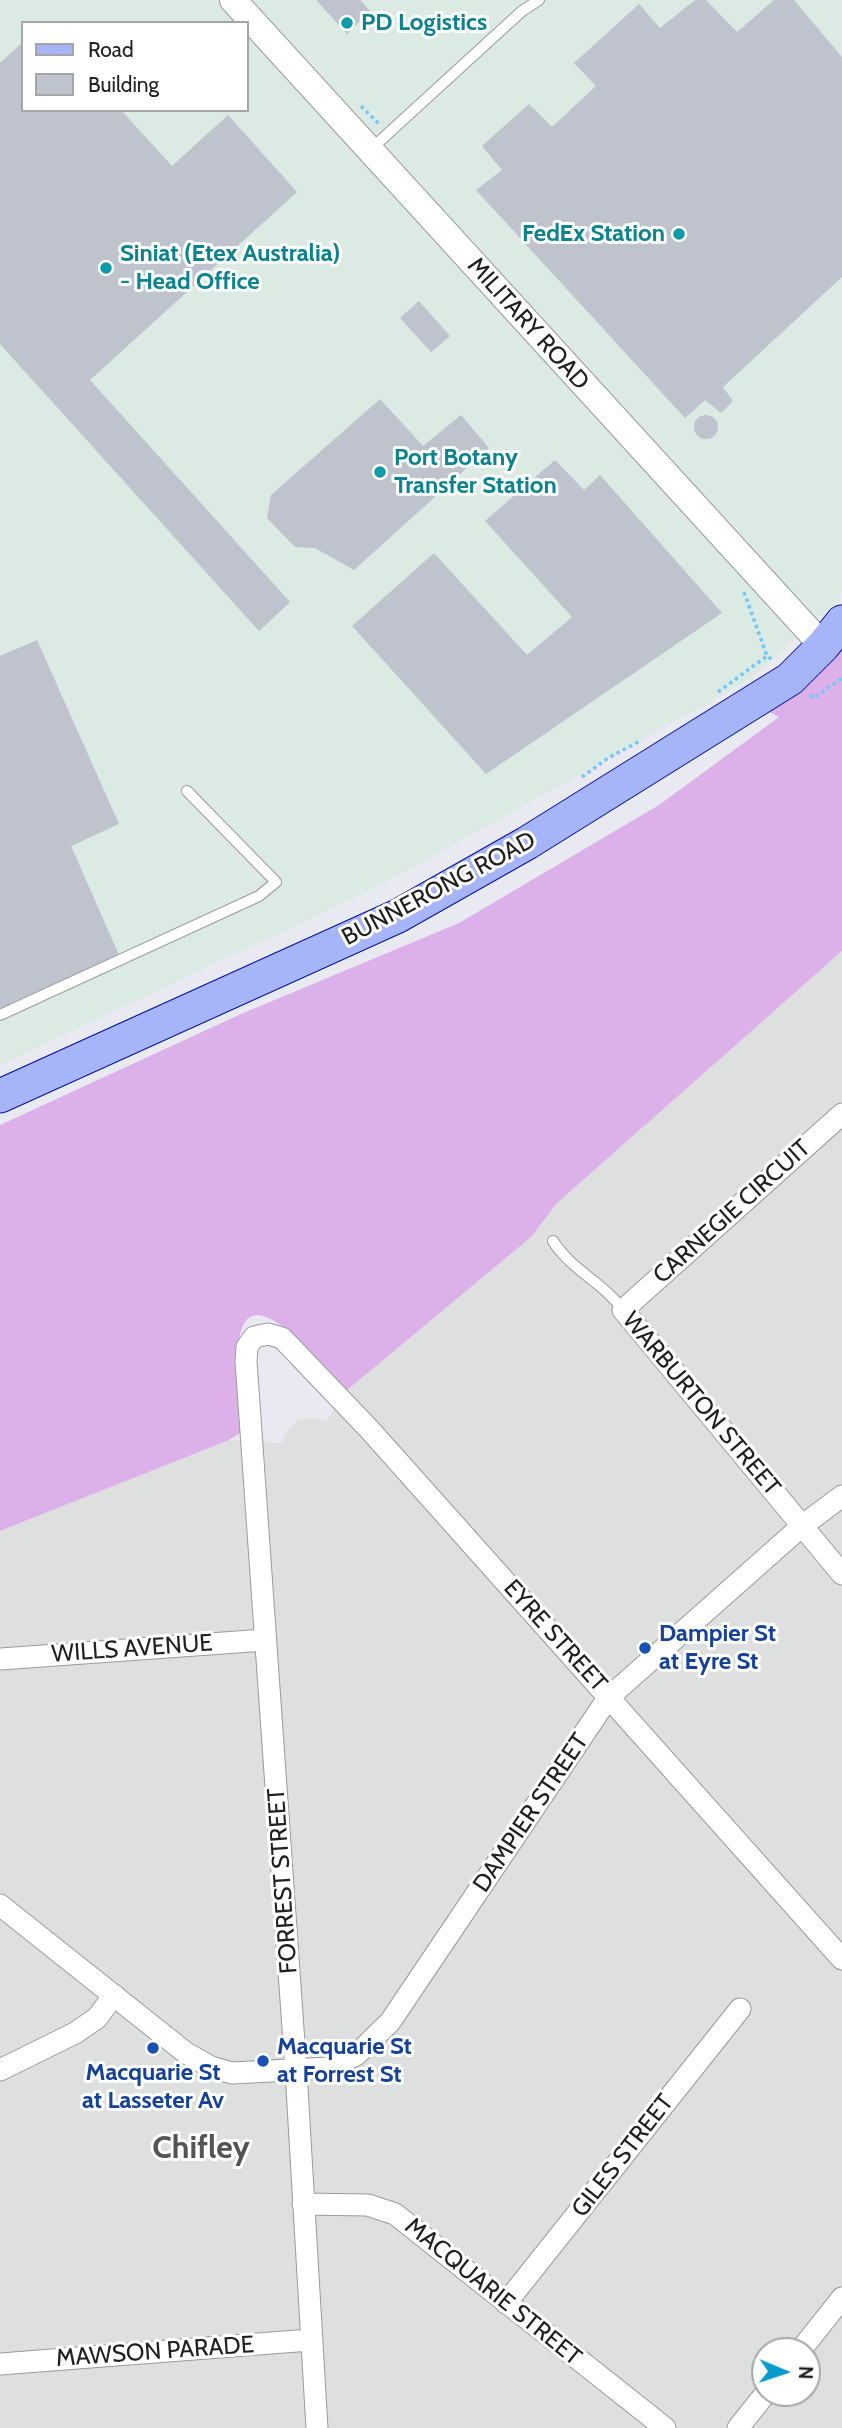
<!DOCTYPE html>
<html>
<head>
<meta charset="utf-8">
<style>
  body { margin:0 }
  #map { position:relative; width:842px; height:2428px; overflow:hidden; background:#e9e9f1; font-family:Cabin,sans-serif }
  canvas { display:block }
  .legend { position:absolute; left:21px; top:21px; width:228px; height:91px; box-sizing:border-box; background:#fff; border:2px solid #a6a6a6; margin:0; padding:9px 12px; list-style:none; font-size:21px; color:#212121 }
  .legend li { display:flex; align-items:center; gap:14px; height:35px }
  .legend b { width:35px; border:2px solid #a6a6a6 }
  .north { position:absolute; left:751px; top:2337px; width:70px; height:70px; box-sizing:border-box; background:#fff; border:2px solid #a6a6a6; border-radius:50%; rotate:92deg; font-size:19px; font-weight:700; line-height:28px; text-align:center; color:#212121 }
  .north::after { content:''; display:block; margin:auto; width:24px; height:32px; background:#069acd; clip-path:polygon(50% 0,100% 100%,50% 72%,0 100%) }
</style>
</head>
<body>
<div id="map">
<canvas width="842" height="2428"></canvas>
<ul class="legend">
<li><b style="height:9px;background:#a6b4f9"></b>Road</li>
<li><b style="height:19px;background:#bfc3cd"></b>Building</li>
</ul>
<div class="north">N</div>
</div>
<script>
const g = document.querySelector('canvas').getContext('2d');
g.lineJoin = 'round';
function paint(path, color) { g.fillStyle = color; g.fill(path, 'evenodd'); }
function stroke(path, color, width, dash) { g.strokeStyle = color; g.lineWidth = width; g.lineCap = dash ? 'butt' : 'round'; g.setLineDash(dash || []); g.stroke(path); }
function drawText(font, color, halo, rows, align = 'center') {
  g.font = font + ' Cabin,sans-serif'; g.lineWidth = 6; g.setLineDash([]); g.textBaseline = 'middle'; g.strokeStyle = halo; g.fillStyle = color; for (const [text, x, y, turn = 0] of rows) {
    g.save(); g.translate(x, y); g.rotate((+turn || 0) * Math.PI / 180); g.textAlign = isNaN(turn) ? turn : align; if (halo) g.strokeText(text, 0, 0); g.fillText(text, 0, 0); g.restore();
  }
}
paint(new Path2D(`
  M842 951V2428H0V1531L229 1440 282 1443 285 1434 297 1421 315 1418 326 1422 346 1391 530 1237 556 1203ZM765 2351H807V2393H765Z`), '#dedfdf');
paint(new Path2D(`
  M0 0H842V591L836 602 747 681 377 887 0 1065ZM23 23H247V110H23Z`), '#dbeae2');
paint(new Path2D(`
  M842 645V951L557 1203 531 1237 346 1391C328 1372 245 1265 239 1344 237 1373 241 1403 243 1431L229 1440 0 1531V1125L241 1014 459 923 659 805 779 717 769 712 804 684Z`), '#dcb1e9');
paint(new Path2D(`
  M316 0H360L370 11 347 34Z
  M695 0H706L737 32 774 0H794L842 57V277L723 387 733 401 721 413 705 400 685 418 476 190 502 170 482 146 529 104 552 127 596 86 574 63 639 4 660 28Z
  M23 42V110H121L172 166 228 115 297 192 90 380 290 602 259 631 0 344V63Z
  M419 301 450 336 431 352 400 318Z
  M380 399 423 446 461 415 489 448 354 570 315 548 295 547 267 518 271 495Z
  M694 427a12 12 0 1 1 24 0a12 12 0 1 1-24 0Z
  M555 460 584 490 600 475 722 613 486 774 352 626 434 553 527 655 572 617 485 521Z
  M37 640 119 824 71 846 119 955 0 1009V656Z`), '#bfc3cd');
const service = new Path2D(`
  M370 150 522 11 539 0
  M0 1015 259 896 276 882 187 791
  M553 1241C571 1270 604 1283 623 1310`);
const minor = new Path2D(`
  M842 1114 623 1310 842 1574
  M0 1659 265 1640
  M0 1905 186 2053 211 2067 232 2073 328 2068 356 2055 390 2022 602 1707 617 1690 802 1526 842 1496
  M0 2070 75 2033 97 2018 114 1995
  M303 2204 368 2205 395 2214 665 2428
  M506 2303 740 2009
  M800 2351 842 2298
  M0 2364 310 2340
  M317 2428 296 2071 246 1361 247 1347 254 1337 268 1334 282 1338 369 1429 842 1959
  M738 2428 766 2393`);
const tertiary = new Path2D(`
  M233 0 823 646`);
const primary = new Path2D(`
  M0 1096 398 916 527 843 790 679 823 646 842 622`);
stroke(service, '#9b9b9b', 12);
stroke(minor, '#9b9b9b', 23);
stroke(tertiary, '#9b9b9b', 28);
stroke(primary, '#05109a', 35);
stroke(new Path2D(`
  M361 106 380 125
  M744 592 767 656 774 661
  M718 692 767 656
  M810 695 814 698 842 678
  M582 777 608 758 640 741`), '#75c7f6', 3.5, [3.5, 3.5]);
stroke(service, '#fff', 10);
stroke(minor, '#fff', 21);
stroke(tertiary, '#fff', 26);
stroke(primary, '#a6b4f9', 33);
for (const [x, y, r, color] of [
  [347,23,7,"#0f9aa8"],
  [679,234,7,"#0f9aa8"],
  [106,268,7,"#0f9aa8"],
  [380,472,7,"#0f9aa8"],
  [645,1648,7,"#1a4fb4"],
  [153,2048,7,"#1a4fb4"],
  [263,2061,7,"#1a4fb4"]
]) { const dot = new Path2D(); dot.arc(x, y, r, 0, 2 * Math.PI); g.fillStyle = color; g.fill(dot); stroke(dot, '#fff', 2.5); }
drawText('bold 24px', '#0d838f', '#fff', [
  ["PD Logistics",361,23],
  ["FedEx Station",665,234,"right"],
  ["Siniat (Etex Australia)",120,254],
  ["- Head Office",120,282],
  ["Port Botany",394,458],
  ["Transfer Station",394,486]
], 'left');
drawText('24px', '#212121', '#fff', [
  ["MILITARY ROAD",528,324,48],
  ["BUNNERONG ROAD",439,889,-28],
  ["CARNEGIE CIRCUIT",732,1212,-42],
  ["WARBURTON STREET",701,1404,50],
  ["EYRE STREET",555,1636,48],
  ["WILLS AVENUE",132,1649,-4],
  ["DAMPIER STREET",531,1813,-56],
  ["FORREST STREET",283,1881,-94],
  ["GILES STREET",623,2156,-52],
  ["MACQUARIE STREET",493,2292,39],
  ["MAWSON PARADE",155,2352,-4]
]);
drawText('bold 24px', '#164399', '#fff', [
  ["Dampier St",659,1634],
  ["at Eyre St",659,1662],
  ["Macquarie St",277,2047],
  ["at Forrest St",277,2075],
  ["Macquarie St",153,2073,"center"],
  ["at Lasseter Av",153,2101,"center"]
], 'left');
drawText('bold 32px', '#545454', '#fff', [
  ["Chifley",201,2149]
]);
</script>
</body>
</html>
